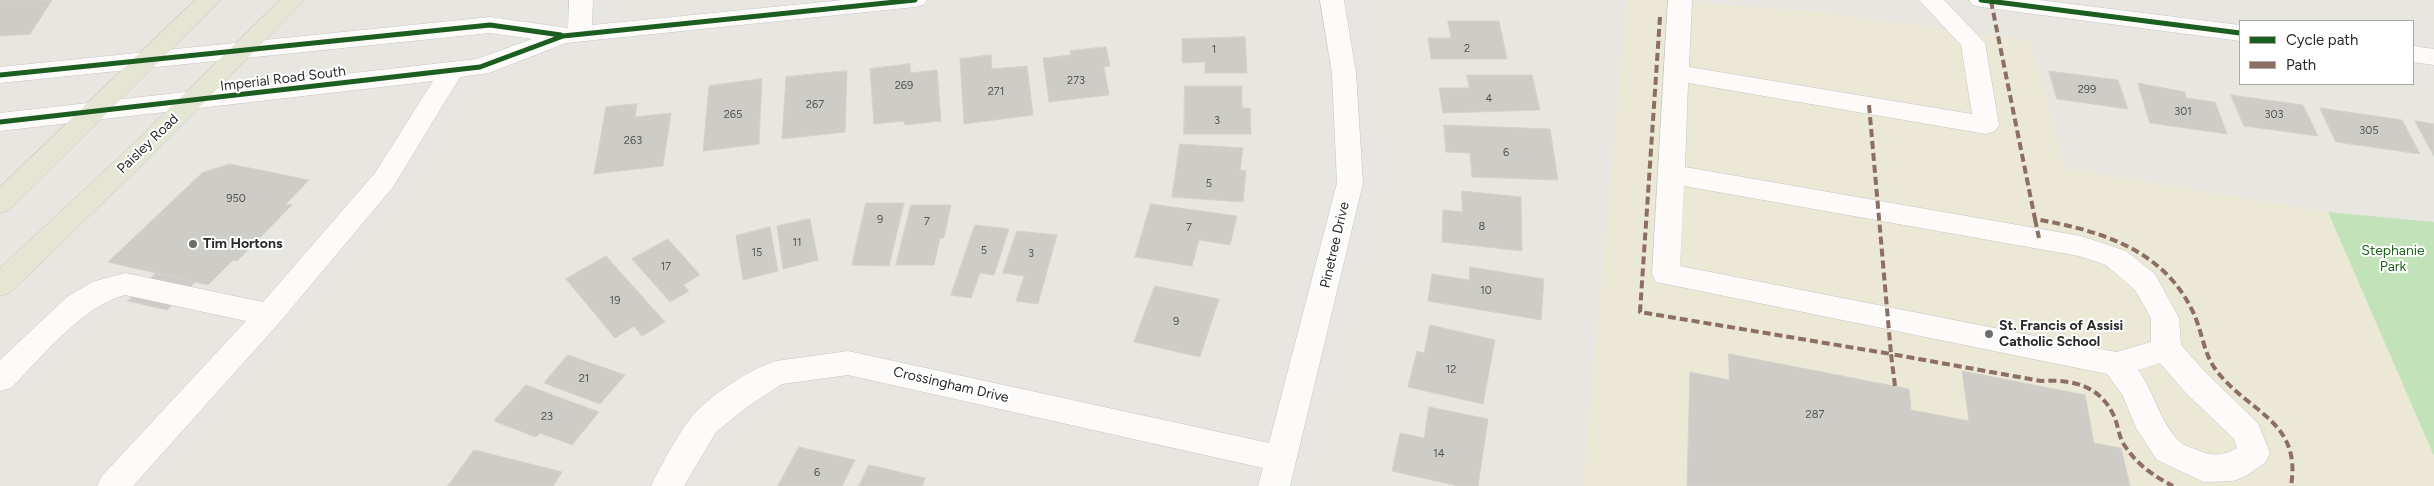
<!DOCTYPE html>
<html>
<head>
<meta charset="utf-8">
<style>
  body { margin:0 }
  #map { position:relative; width:2434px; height:486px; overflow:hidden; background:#e8e6e0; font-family:Figtree,sans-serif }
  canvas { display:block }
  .legend { position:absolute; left:2239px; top:20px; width:175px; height:65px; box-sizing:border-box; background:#fff; border:1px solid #aaa; margin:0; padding:6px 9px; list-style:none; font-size:15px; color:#2a2a2a }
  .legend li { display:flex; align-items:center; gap:10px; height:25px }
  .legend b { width:25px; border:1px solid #aaa }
</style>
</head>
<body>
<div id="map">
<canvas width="2434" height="486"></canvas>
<ul class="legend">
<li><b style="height:6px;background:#1b5e20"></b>Cycle path</li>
<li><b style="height:6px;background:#8d6e63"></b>Path</li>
</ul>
</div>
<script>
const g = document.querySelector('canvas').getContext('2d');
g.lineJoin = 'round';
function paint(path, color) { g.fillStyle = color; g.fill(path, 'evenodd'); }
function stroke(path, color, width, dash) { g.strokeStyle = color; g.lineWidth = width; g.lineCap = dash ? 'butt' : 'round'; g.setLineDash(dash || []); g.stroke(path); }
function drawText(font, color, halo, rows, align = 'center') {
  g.font = font + ' Figtree,sans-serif'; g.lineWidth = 4; g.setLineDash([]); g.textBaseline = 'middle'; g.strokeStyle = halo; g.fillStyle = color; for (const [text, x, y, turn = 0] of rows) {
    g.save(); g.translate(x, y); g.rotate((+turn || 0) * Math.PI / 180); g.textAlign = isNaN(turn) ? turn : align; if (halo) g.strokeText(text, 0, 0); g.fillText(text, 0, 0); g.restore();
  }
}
paint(new Path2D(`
  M1627 0H1659L1810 11 2030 41 2065 168 2328 212 2434 456V486H1583Z`), '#ebe8d5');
paint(new Path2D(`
  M2328 212 2434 222V456Z`), '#c2e3ba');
const building = new Path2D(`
  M0 0H52L30 34 0 36Z
  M1448 21H1499L1507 59H1431L1428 38H1451Z
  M1245 37 1247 73H1205V62L1182 63V39Z
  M1106 47 1110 66 1104 67 1109 95 1049 102 1043 58 1071 55 1070 51Z
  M991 55 992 69 1027 66 1033 115 964 124 960 59Z
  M910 64V73L937 70 941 121 905 125 904 121 874 124 870 69Z
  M847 71 845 132 782 139 786 77Z
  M2049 71 2118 80 2128 109 2057 99Z
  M1467 75H1532L1540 110 1443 113 1439 88H1469Z
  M762 79 759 144 703 151 709 86Z
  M2138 83 2185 92 2186 98 2215 102 2227 134 2150 123Z
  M1185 86H1242V108H1250L1251 134H1184Z
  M2231 95 2303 105 2318 136 2244 126Z
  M637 104 635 117 671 113 663 166 594 174 606 107Z
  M2320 108 2402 120 2420 154 2336 142Z
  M2415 121 2434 124V156Z
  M1444 125 1550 129 1558 180 1472 177 1470 153 1446 152Z
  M1180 144 1243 148 1240 170 1246 171 1243 202 1172 197Z
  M230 164 309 180 286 204 292 205 237 261 233 260 208 285 108 262 202 173Z
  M1462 191 1521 197 1522 251 1442 242 1443 210 1462 212Z
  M866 203H904L889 266 852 265Z
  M1151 204 1237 216 1230 245 1199 240 1192 266 1135 257Z
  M911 205H951L944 238H940L934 265H896Z
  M810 219 818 260 783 269 777 226Z
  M975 225 1009 229 994 275 980 273 971 298 951 295Z
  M770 227 778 271 743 280 736 236Z
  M1017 231 1057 235 1038 304 1016 301 1024 276 1003 273Z
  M668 239 700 275 683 285 689 291 670 302 632 259Z
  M606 256 665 322 642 336 634 326 615 338 566 279Z
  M1470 267 1544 279 1541 320 1428 301 1432 274 1469 280Z
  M156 273 195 282 167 310 128 301Z
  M1155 286 1219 299 1200 357 1134 342Z
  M1430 325 1495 340 1483 404 1408 387 1417 351 1424 353Z
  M1729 354 1909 389 1911 410 1969 421 1962 371 2085 395 2094 443 2121 448 2130 486H1687L1690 372 1729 380Z
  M568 355 625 375 600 404 544 383Z
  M526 385 599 412 572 445 540 433 536 437 494 421Z
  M1429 407 1488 419 1478 486H1458L1392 471 1400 433 1424 438Z
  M799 447 855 460 842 486H778Z
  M474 450 562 472 553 486H448Z
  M869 465 925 478 922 486H859Z`);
paint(building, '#cdccc7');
stroke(building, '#d3d2cc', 1);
const minor = new Path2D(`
  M569 0H593L592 25 843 0H927L923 5 915 7 566 43 489 73 460 77 393 187 279 323 133 486H97L102 476 246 321 125 295C82 306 42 357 11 388L0 391V360L67 297 92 282 125 273 263 302 375 173 433 81 0 131V113L477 59 532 39 490 33 0 83V67L490 17 568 28Z
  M1320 0H1344L1356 73 1363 183 1290 486H1258L1263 468 848 375 782 384 747 407 716 432 684 486H651C659 469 683 425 695 413 716 392 748 370 776 361L848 351 1269 443 1337 183 1332 73Z
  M1668 0H1692L1689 67 1972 114 1961 45 1919 0H1944L1985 43 1999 125 1995 131 1986 134 1688 83 1685 167 2081 236 2126 251 2155 274 2179 318 2181 345 2206 373 2258 423 2270 453 2265 463 2244 477 2233 481 2204 482 2157 460 2136 428 2123 396 2107 374 1656 282 1652 274ZM1684 186 2079 256 2106 265 2135 290 2151 318V342L2116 352 1680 266ZM2160 363 2184 391 2234 439 2237 448C2226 455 2212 457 2200 451 2193 448 2183 446 2179 441 2159 421 2154 391 2138 370Z
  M1969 0H2039L2240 25V41L1981 7 1973 5Z
  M2413 46 2434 49V65L2413 62Z`);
const major = new Path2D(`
  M195 0H221L9 210 0 213V187Z
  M280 0H305L152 155 10 293 0 296V268L134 143Z`);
stroke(minor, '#c6c5c5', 1);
stroke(major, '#c4c4c1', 1);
paint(minor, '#fcfbfa');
paint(major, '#e5e5d4');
stroke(new Path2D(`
  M1991 1 2035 219C2097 230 2162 248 2192 310 2202 329 2203 353 2216 370 2248 413 2302 420 2291 486
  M1660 17 1640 312 1891 354 1869 105
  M2035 219 2039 238
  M1895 386 1891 354 2041 381C2071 379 2099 385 2113 414 2118 423 2118 434 2123 443 2135 463 2153 476 2173 486`), '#8d6e63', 4, [8, 4]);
stroke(new Path2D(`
  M1981 0 2240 33
  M0 75 490 25 561 35
  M0 122 480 67 563 36 915 0`), '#1b5e20', 5);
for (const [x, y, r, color] of [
  [193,244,5,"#6c6c6a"],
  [1989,334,5,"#6c6c6a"]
]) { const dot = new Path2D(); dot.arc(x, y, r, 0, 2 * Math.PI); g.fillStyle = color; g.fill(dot); stroke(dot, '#fff', 2); }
drawText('11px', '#545453', null, [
  ["2",1467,49],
  ["1",1214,50],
  ["273",1076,81],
  ["269",904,86],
  ["299",2087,90],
  ["271",996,92],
  ["4",1489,99],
  ["267",815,105],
  ["301",2183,112],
  ["265",733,115],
  ["303",2274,115],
  ["3",1217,121],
  ["305",2369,131],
  ["263",633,141],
  ["6",1506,153],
  ["5",1209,184],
  ["950",236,199],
  ["9",880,220],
  ["7",927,222],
  ["8",1482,227],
  ["7",1189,228],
  ["11",797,243],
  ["5",984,251],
  ["15",757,253],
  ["3",1031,254],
  ["17",666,267],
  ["10",1486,291],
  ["19",615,301],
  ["9",1176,322],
  ["12",1451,370],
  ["21",584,379],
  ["287",1815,415],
  ["23",547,417],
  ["14",1439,454],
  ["6",817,473]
]);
drawText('14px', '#2a2a2a', '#fff', [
  ["Imperial Road South",283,79,-7],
  ["Paisley Road",148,144,-44],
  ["Pinetree Drive",1335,245,-77],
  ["Crossingham Drive",951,385,13]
]);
drawText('bold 14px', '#2a2a2a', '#fff', [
  ["Tim Hortons",203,244],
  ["St. Francis of Assisi",1999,326],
  ["Catholic School",1999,342]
], 'left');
drawText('14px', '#1c651c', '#fff', [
  ["Stephanie",2393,251],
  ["Park",2393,267]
]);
</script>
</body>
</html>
